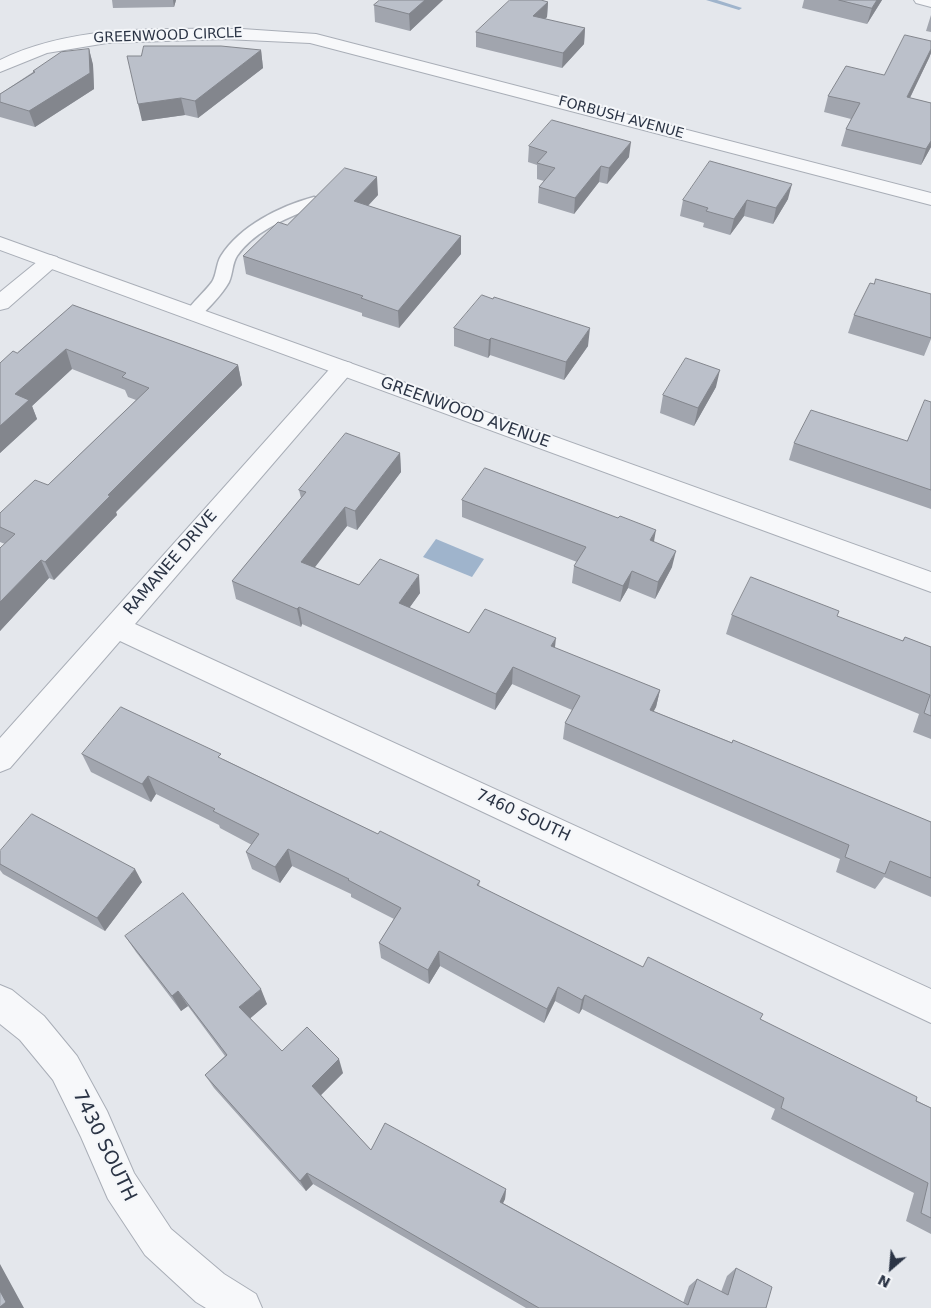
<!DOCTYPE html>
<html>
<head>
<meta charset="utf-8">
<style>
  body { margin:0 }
  #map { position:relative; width:931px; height:1308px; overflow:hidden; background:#e4e7ec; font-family:"DejaVu Sans",sans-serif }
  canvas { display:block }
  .north { position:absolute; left:866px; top:1243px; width:50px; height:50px; -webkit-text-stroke:4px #f4f6f9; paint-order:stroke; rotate:207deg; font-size:14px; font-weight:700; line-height:20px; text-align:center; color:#2b3445 }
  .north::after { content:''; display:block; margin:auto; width:18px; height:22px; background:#2b3445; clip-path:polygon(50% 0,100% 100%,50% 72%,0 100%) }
</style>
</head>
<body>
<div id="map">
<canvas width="931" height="1308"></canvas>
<div class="north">N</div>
</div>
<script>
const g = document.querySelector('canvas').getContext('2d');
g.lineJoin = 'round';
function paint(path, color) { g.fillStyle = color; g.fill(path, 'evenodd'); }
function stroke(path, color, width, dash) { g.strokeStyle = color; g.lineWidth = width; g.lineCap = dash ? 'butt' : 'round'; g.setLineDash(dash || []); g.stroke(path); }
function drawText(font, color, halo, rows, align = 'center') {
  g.font = font + ' "DejaVu Sans",sans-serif'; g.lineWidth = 4; g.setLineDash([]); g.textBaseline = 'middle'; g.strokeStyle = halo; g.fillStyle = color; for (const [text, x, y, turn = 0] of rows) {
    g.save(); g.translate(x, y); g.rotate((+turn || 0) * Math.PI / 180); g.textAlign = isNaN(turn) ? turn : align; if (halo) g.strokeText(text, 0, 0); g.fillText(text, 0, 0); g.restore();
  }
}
paint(new Path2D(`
  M436 539 484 559 472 577 423 557Z`), '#9fb4cc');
paint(new Path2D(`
  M706 0H717L742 8 739 10Z`), '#9fb4cc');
const service = new Path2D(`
  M314 197 319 199 322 202 319 205C290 217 256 229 237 256 232 264 233 273 229 282 222 295 209 307 199 318L193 319 187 318 185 314C192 302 204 293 212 282 217 274 216 264 221 256 240 226 280 206 314 197Z`);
const minor = new Path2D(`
  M914 0H931V7L916 3Z
  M242 29 316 34 931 193V205L310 43 225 39 107 43 47 53 0 72V60C73 24 162 29 242 29Z
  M50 255 57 257 60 261 57 265 8 308 0 310V292L43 257Z
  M343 361 351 363 354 368 351 373 135 624 931 989V1023L120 641 10 768 0 772V738L335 363Z
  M0 985 12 990 44 1016 77 1056 107 1111 134 1173 171 1229 224 1274 256 1294 262 1308H206L196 1302 145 1255 108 1199 81 1137 53 1080 20 1040 0 1024Z`);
const tertiary = new Path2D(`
  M0 237 931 572V592L0 250Z`);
stroke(service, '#a9aeb7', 3);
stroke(minor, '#a9aeb7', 2);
stroke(tertiary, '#a9aeb7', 2);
paint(service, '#f7f8fa');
paint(minor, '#f7f8fa');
paint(tertiary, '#f7f8fa');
paint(new Path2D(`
  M112 0H176L174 7 113 8Z
  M443 0 410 31 375 22 374 5Z
  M804 0H882L867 24 802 8Z
  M548 2 547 17 545 19 585 28 584 44 562 68 476 47V32Z
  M931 15V32L926 31Z
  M931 41V53L929 58 910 98 931 103V147L921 165 841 146 846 129 851 119 824 112 828 96 884 75Z
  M89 49 93 65 94 89 35 127 0 117V94L33 72V71Z
  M261 50 263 68 198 118 185 115 142 121 141 56Z
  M529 146 629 157 607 184 599 182 574 214 538 203 539 187 544 181 537 179V165L528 162Z
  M378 195 368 206 461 236V254L399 328 362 316V313L246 274 243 256 287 225Z
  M788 199 773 224 744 216 730 235 703 227 704 223 680 216 683 200Z
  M931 294V339L924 356 848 333 854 315Z
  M73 305 238 365 242 385 116 512 117 515 54 580 49 578 0 631V548L5 544 0 542V513L48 485 136 400 128 397 125 390 72 369 32 406 37 419 0 453 17 353Z
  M454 328 588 346 564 380 490 355 488 358 454 346Z
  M716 387 694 426 660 413 663 395Z
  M931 402V509L789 460 794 443 907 441Z
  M400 453 401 472 357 530 347 526 314 567 359 585 420 593 409 608 469 633 555 648 660 690 656 707 653 711 931 822V897L884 877 875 889 836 872 840 859 563 739 565 723 572 710 512 684 495 710 302 624 301 627 236 599 232 581 301 498 299 490Z
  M462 500 654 542 672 567 655 599 628 588 620 602 572 583 574 566 577 562 462 517Z
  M732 615 902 641 905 637 931 647V739L913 732 919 714 726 634Z
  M82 754 223 759 378 834 480 881 479 886 643 967 760 1019 931 1108V1234L906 1221 914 1193 771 1119 775 1109 582 1009 579 1014 555 1001 544 1023 440 966 429 984 381 958 379 943 394 919 351 897V894L292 866 280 883 252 869 246 852 252 845 220 828 219 825 156 794 151 802 91 772Z
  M0 851 142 882 105 931 3 874 0 870Z
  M125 936 267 1004 250 1018 282 1051 343 1073 321 1095 371 1150 506 1189 505 1199 503 1203 683 1303 689 1286 697 1279 721 1292 727 1276 736 1268 766 1308H526L313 1184 306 1191 214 1088 205 1075 225 1056 188 1006 181 1011 136 952Z`), '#a1a5ae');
paint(new Path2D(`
  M173 0H176L174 7Z
  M425 0H443L410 31 409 14Z
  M877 0H882L867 24 872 8Z
  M548 2 547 17 532 31 533 16Z
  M585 28 584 44 562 68 563 53Z
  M89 49 93 65 94 89 35 127 29 111Z
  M931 49V53L929 58 902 114 907 97Z
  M261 50 263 68 198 118 195 101Z
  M181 98 185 115 142 121 138 104Z
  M931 141V147L921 165 926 149Z
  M631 142 629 157 607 184 609 168Z
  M601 166 599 182 574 214 575 198Z
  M377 177 378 195 355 219 354 201Z
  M792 184 788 199 773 224 776 208Z
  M747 200 744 216 730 235 734 219Z
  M461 236V254L399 328 398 311Z
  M590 328 588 346 564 380 566 362Z
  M491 338 490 355 488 358 489 340Z
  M66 349 72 369 32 406 37 419 0 453V426L15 394Z
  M238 365 242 385 116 512 117 515 54 580 45 562 108 495Z
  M720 370 716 387 694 426 698 408Z
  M400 453 401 472 357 530 355 511Z
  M345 507 347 526 305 580 301 562Z
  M656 530 653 547 650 540Z
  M676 551 672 567 655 599 658 582Z
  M41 560 49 578 0 631V602Z
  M632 571 628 588 620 602 623 586Z
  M419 575 420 593 400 621 399 603Z
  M299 607 302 624 301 627 297 609Z
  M556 638 554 656 551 646Z
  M513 667 512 684 495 710 496 694Z
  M660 690 656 707 646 726 650 710Z
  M148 776 156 794 151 802 142 784Z
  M288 849 292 866 280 883 275 867Z
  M135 869 142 882 105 931 97 918Z
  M439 951 440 966 429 984 428 970Z
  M558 987 555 1001 544 1023 547 1009Z
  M261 989 267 1004 246 1022 239 1007Z
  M178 991 188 1006 181 1011 172 996Z
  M585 995 582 1009 579 1014 582 1000Z
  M339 1059 343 1073 317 1099 312 1086Z
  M307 1173 313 1184 306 1191 300 1181Z
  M506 1189 505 1199 499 1211 500 1202Z
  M0 1264 24 1308H0Z`), '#83868d');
const building = new Path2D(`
  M380 0H425L409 14 374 5Z
  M510 0H541L548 2 533 16 585 28 563 53 476 32Z
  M839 0H877L872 8Z
  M905 35 931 41V49L907 97 931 103V141L926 149 846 129 860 103 828 96 846 66 884 75Z
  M144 46H221L261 50 195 101 181 98 138 104 127 56H141Z
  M89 49 90 73 29 111 0 102V94L35 72 33 71 61 52Z
  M552 120 631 142 609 168 601 166 575 198 539 187 555 168 537 163 547 152 529 146Z
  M710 161 792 184 776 208 747 200 734 219 706 211 708 208 683 200Z
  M345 168 377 177 354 201 461 236 398 311 361 298 363 296 243 256 278 222 287 225Z
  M876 279 931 294V338L854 315 870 283 874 284Z
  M482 295 493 299 494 297 590 328 566 362 491 338 489 340 454 328Z
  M73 305 238 365 108 495 110 496 45 562 41 560 0 602V548L15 534 0 527V513L35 480 48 485 149 388 122 377 126 373 66 349 15 394 29 400 0 426V363L13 351 17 353Z
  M686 358 720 370 698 408 663 395Z
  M925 400 931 402V490L794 443 811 410 907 441Z
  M346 433 400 453 355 511 345 507 301 562 359 585 380 559 419 575 399 603 469 633 485 609 556 638 551 646 660 690 650 710 732 743 733 740 931 822V878L890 861 885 874 845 857 849 845 565 723 580 696 513 667 496 694 299 607 297 609 232 581 306 492 299 490Z
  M485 468 618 518 620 516 656 530 650 540 676 551 658 582 632 571 623 586 574 566 586 547 462 500Z
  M751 577 839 611 837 616 903 641 905 637 931 647V716L924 713 930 695 732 615Z
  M121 707 221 754 218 757 378 834 380 831 480 881 477 885 643 967 648 957 763 1014 760 1019 917 1097 916 1101 931 1108V1218L921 1213 928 1183 781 1108 784 1098 585 995 582 1000 558 987 547 1009 439 951 428 970 379 943 401 908 348 880 349 879 288 849 275 867 246 852 259 834 213 811 215 809 148 776 142 784 82 754Z
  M32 814 135 869 97 918 0 864V851Z
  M183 893 261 989 239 1007 282 1051 307 1027 339 1059 312 1086 371 1150 385 1123 506 1189 500 1202 688 1305 697 1279 728 1295 736 1268 772 1287 766 1308H539L307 1173 300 1181 205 1075 227 1055 178 991 172 996 125 936Z
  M0 1291 6 1302 0 1307Z`);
paint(building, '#bbc0ca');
stroke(building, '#83868d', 1);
drawText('14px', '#2b3445', '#f4f6f9', [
  ["GREENWOOD CIRCLE",168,36,-2],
  ["FORBUSH AVENUE",621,118,15]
]);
drawText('16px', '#2b3445', '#f4f6f9', [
  ["GREENWOOD AVENUE",465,413,20],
  ["RAMANEE DRIVE",171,563,-49],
  ["7460 SOUTH",523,816,25]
]);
drawText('19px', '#2b3445', '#f4f6f9', [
  ["7430 SOUTH",104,1146,64]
]);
</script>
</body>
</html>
